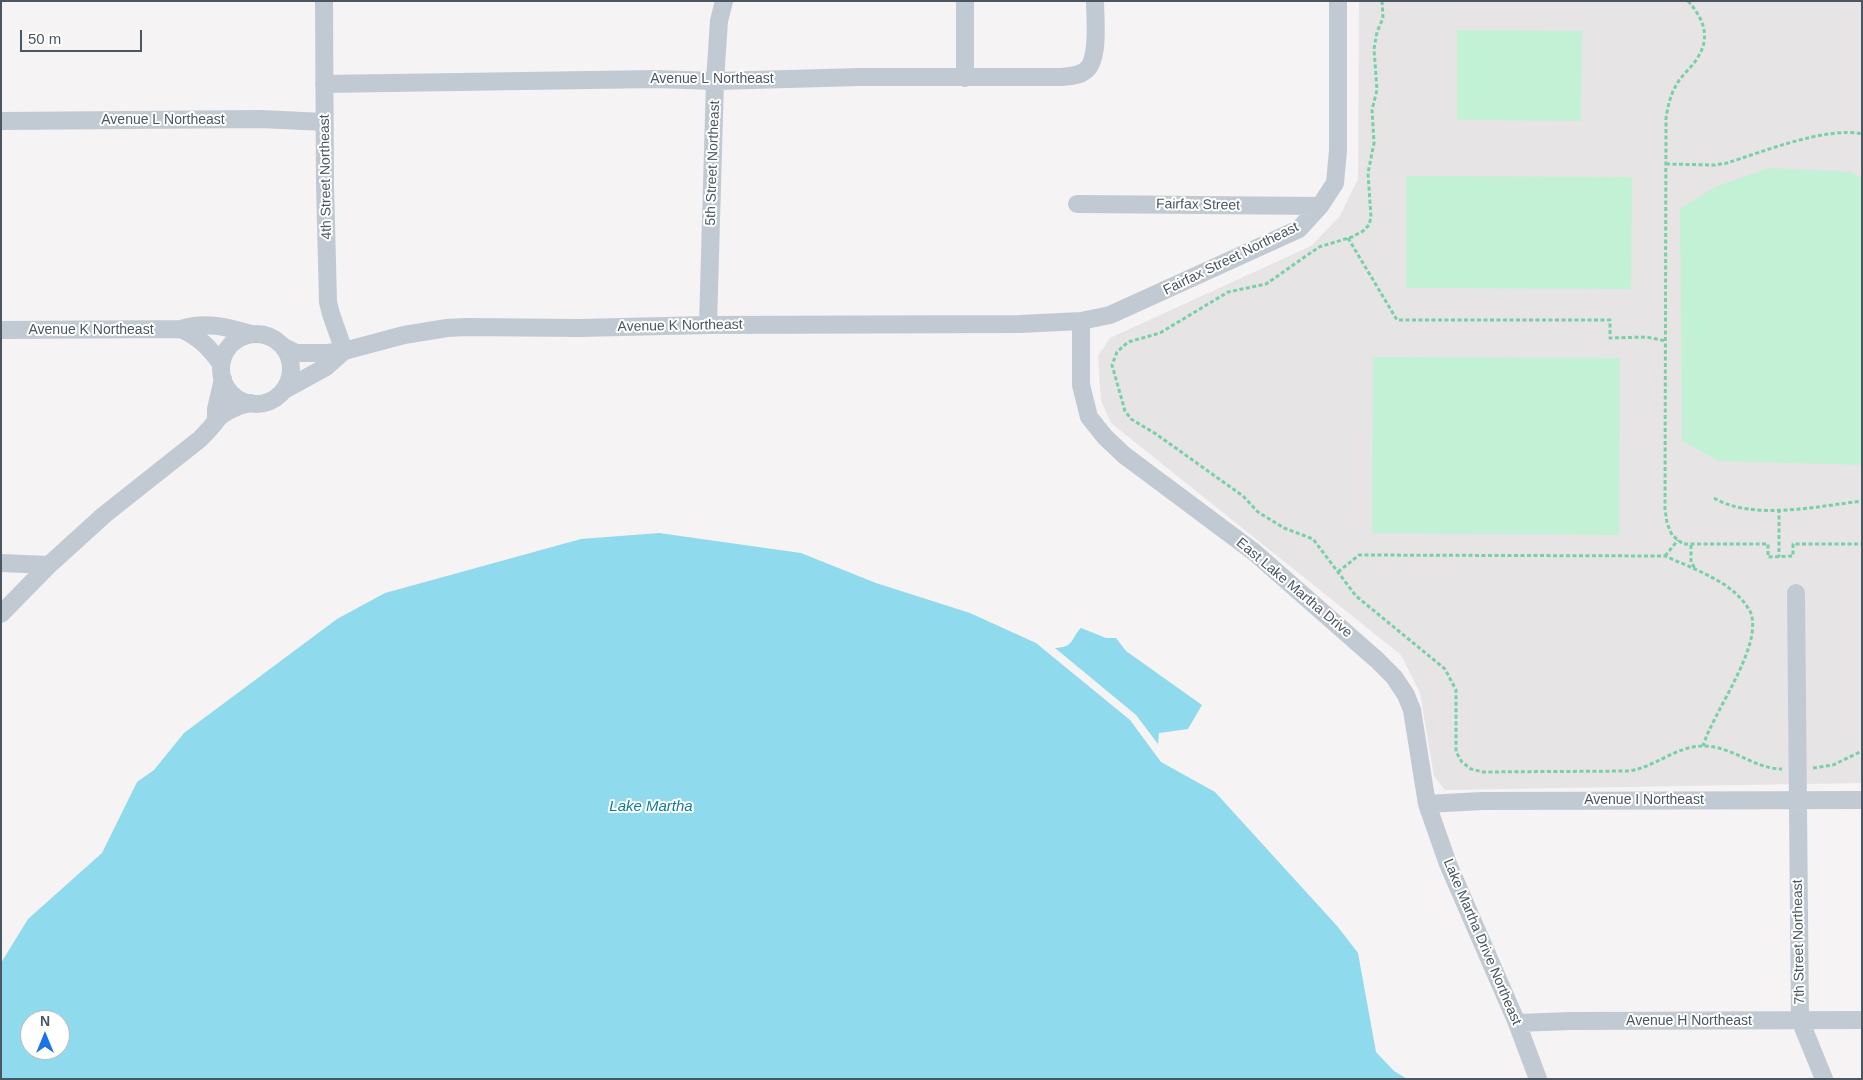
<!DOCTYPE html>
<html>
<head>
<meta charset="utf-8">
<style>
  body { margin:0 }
  #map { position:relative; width:1863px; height:1080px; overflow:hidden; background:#f5f3f3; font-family:Arial,sans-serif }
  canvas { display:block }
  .frame { position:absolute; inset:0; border:2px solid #4a5661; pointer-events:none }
  .north { position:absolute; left:20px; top:1010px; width:50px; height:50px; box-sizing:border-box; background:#fff; border:1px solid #b7bbc0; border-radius:50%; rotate:0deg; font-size:14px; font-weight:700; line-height:20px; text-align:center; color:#4a5661 }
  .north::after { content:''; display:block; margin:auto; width:18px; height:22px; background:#1a73e8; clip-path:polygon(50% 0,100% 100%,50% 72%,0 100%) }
  .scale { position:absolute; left:20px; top:30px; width:122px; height:22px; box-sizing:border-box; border:2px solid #4a5661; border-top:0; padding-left:6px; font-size:15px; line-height:18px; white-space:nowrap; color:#4a5661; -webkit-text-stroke:4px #fff; paint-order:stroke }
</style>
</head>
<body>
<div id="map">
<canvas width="1863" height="1080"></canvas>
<div class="frame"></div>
<div class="north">N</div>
<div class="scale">50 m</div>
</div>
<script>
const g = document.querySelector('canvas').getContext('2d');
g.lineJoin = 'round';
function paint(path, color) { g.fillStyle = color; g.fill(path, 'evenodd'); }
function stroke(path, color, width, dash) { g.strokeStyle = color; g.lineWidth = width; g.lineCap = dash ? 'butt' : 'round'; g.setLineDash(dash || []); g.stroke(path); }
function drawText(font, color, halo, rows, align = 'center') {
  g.font = font + ' Arial,sans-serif'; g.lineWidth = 4; g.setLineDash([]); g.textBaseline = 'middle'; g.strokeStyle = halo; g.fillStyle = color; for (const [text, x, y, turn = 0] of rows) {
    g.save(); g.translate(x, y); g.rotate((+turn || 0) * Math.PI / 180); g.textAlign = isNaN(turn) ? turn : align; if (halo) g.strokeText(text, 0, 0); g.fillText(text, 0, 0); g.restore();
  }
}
paint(new Path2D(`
  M1359 1H1862V783L1445 790 1434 776 1420 693 1401 655 1111 423 1101 401 1098 356 1110 338 1311 246 1340 216 1358 179Z`), '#e6e4e5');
paint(new Path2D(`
  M1457 30 1582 31 1581 121 1457 120Z
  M1770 168 1852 172 1862 179V465L1719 461 1682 441 1680 209 1715 187Z
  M1406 176 1632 177 1631 289 1406 288Z
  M1373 357 1620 358 1619 535 1372 533Z`), '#c3f1d5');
paint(new Path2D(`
  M659 533 801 553 876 583 970 613 1036 643 1130 720 1161 762 1215 792 1338 927 1358 953 1376 1052 1394 1071 1407 1079H1V963L28 919 102 853 137 782 154 770 184 733 337 619 385 593 581 539ZM30 1020H60V1050H30Z
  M1081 628 1106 638H1116L1126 651 1202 705 1188 729 1159 733 1158 744 1136 715 1055 648C1075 647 1070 639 1081 628Z`), '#90daee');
stroke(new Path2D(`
  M1382 1 1383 18 1377 32 1374 49 1377 90 1372 110 1374 143 1368 173 1371 217 1369 225 1363 231 1352 237 1319 247 1266 284 1228 292 1160 333 1128 342 1117 352 1112 365 1125 411 1131 419 1156 434 1243 496 1258 512 1284 528 1313 539 1356 596 1445 669 1456 690V752L1462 762 1471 769 1483 772 1629 771C1656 767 1677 745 1705 746 1733 747 1755 769 1782 769
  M1688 1C1703 18 1711 36 1698 57 1693 66 1684 73 1678 82 1671 93 1668 105 1666 118L1665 509 1667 523 1672 535 1683 544H1768V557L1793 556V544H1862
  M1666 164 1715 165 1727 163C1762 152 1827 126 1862 134
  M1348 238 1397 320H1610V338L1647 337 1666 341
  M1714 498C1752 521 1819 506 1862 501
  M1779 509V557
  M1691 545V562L1696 570
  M1665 556 1678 540
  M1338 572 1359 555 1665 556C1687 566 1713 575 1733 591 1739 596 1746 604 1750 611 1765 644 1713 712 1703 746
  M1813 768 1833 765 1862 751`), '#7ad0a6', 3, [4, 2.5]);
stroke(new Path2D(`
  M324 1 325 184 328 302 331 314 344 351
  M965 78V1
  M324 84 656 79 715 81 860 77H1062C1070 76 1079 76 1085 71 1100 61 1095 18 1095 1
  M1 121 261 119 324 122
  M1077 204 1320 206
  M1081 321V385L1089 417 1105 437 1124 455 1254 552 1377 660 1394 677 1406 695 1412 710 1427 804 1448 864 1517 1023 1538 1079
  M708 325 715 81 719 21 724 1
  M181 329C199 337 210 348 221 364
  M1 330 181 329C206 321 227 327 251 334
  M221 369a35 35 0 1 1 70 0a35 35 0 1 1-70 0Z
  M284 347 296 353H327L344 351 404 335 447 328 466 327 579 328 708 325 1020 324 1081 321 1110 315 1299 229 1320 206 1335 183 1338 150V1
  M284 390 326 367 344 351
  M216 419V409L223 379
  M1 563 49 565
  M1796 593 1800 1020 1824 1079
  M1 614 49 565 104 515 200 439C206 433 211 428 216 421 223 411 240 405 251 403
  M1427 804 1482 801 1862 800
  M1517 1023 1571 1021 1862 1020`), '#c1cad2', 18);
drawText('14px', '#4a5661', '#fff', [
  ["Avenue L Northeast",712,79],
  ["Avenue L Northeast",163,120],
  ["5th Street Northeast",713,163,-88],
  ["4th Street Northeast",326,177,-91],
  ["Fairfax Street",1198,205,1],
  ["Fairfax Street Northeast",1231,259,-26],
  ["Avenue K Northeast",680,326,-1],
  ["Avenue K Northeast",91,330],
  ["East Lake Martha Drive",1294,588,40],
  ["Avenue I Northeast",1644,800],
  ["Lake Martha Drive Northeast",1482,942,67],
  ["7th Street Northeast",1799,942,-91],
  ["Avenue H Northeast",1689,1021]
]);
drawText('italic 15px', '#0c7c9b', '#fff', [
  ["Lake Martha",651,807]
]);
</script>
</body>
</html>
